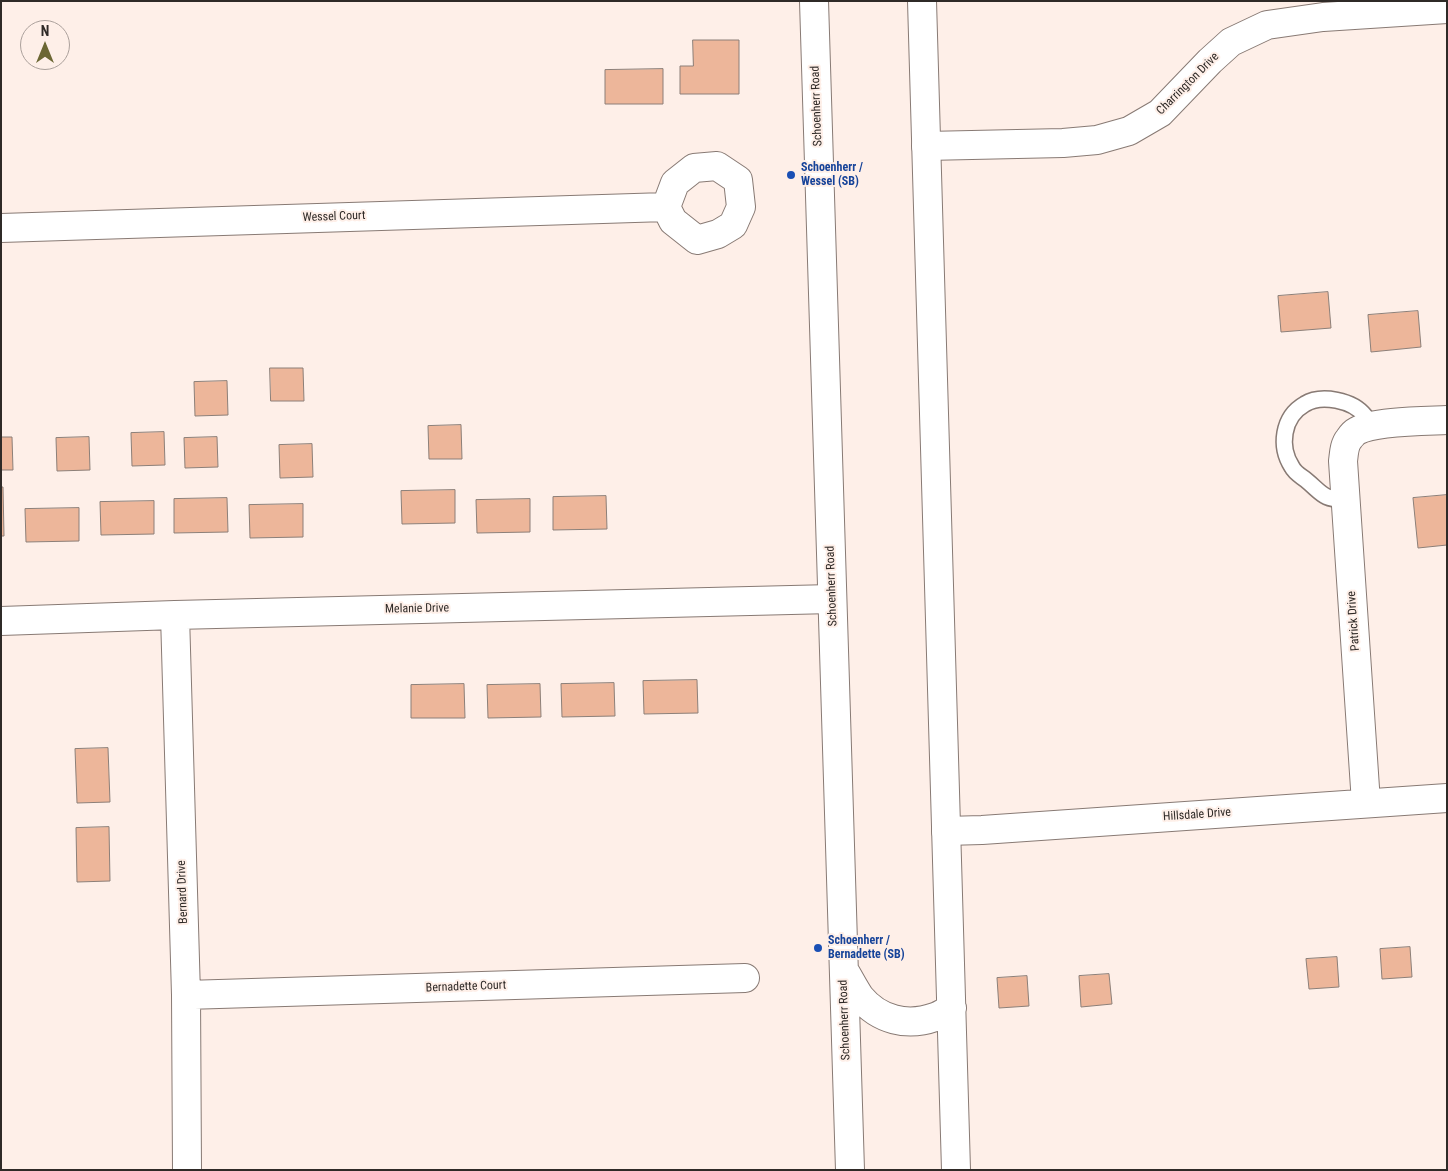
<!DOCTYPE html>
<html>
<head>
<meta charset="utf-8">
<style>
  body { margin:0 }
  #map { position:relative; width:1448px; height:1171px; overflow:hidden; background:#feefe8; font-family:"Roboto Condensed",sans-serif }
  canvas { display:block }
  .frame { position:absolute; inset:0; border:2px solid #2f2a27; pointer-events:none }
  .north { position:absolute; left:20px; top:20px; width:50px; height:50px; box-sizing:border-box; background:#feefe8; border:1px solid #aba09b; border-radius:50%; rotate:0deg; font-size:14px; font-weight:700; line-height:20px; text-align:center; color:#2f2a27 }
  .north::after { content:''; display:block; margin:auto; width:18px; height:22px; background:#6c6734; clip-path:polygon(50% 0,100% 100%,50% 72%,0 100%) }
</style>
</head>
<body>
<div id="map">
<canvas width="1448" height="1171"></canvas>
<div class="frame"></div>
<div class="north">N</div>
</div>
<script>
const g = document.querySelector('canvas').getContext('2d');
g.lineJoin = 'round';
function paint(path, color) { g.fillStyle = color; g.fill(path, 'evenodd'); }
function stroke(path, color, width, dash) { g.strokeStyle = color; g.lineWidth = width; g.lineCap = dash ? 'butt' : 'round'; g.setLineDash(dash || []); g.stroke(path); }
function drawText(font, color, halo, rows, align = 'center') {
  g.font = font + ' "Roboto Condensed",sans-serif'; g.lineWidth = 4; g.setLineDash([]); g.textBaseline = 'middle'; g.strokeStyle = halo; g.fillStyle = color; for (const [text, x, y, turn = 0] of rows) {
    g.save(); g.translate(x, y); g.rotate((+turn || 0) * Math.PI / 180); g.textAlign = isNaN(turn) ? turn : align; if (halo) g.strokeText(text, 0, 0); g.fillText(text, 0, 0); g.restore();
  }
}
const building = new Path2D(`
  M693 40H739V94H680V66H693Z
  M663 69V104H605V70Z
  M1328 292 1331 328 1281 332 1278 296Z
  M1418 311 1421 347 1371 352 1368 315Z
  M270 368H303L304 401H271Z
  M227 381 228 415 195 416 194 382Z
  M461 425 462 459H429L428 426Z
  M164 432 165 465 132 466 131 433Z
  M1 437H12L13 470H1Z
  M89 437 90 470 57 471 56 438Z
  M217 437 218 467 185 468 184 438Z
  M312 444 313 477 280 478 279 445Z
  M1 487H3L4 536H1Z
  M455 490V523L402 524 401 491Z
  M1447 495V545L1418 548 1413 498Z
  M606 496 607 529 553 530V497Z
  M227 498 228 532 174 533V499Z
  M530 499V532L477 533 476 500Z
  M154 501V534L101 535 100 502Z
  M303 504V537L250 538 249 505Z
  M79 508V541L26 542 25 509Z
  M697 680 698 713 644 714 643 681Z
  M614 683 615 716 562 717 561 684Z
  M464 684 465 718H411V685Z
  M540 684 541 717 488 718 487 685Z
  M108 748 110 802 77 803 75 749Z
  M109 827 110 881 77 882 76 828Z
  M1410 947 1412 977 1382 979 1380 949Z
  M1337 957 1339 987 1309 989 1306 959Z
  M1109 974 1112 1004 1081 1007 1079 976Z
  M1027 976 1029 1006 999 1008 997 978Z`);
paint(building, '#edb69a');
stroke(building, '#8c7f78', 1);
const service = new Path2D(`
  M1345 499C1323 500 1322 493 1306 480 1301 476 1295 473 1292 467 1279 447 1282 417 1305 404 1321 394 1353 400 1365 416 1367 419 1367 423 1368 427`);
const minor = new Path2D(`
  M926 146 1063 143 1097 140 1129 131 1160 113 1210 61 1231 42 1267 25 1323 17 1447 9
  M717 166 738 180 741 207 733 225 718 234 697 240 673 221 666 207 675 183 694 168Z
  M1 228 666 207
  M175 615 186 995 187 1170
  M1 621 175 615 832 599
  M1366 803 1343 461C1344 454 1344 445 1349 439 1351 436 1355 432 1357 431 1373 421 1426 421 1447 420
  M946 831 982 830 1447 798
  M186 995 745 978`);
const secondary = new Path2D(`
  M814 1 850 1170
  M922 1 956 1170
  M844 970C849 978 854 988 860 997 879 1020 907 1027 935 1017 941 1015 946 1011 952 1008`);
stroke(service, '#887a74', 18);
stroke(minor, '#887a74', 30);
stroke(secondary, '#887a74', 30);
stroke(service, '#fff', 15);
stroke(minor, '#fff', 28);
stroke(secondary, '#fff', 28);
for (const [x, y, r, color] of [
  [791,175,5,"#1a4fb4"],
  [818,948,5,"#1a4fb4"]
]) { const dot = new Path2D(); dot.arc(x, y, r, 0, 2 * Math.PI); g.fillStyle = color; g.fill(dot); stroke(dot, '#feefe8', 2); }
drawText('12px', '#2f2a27', '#feefe8', [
  ["Charrington Drive",1188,84,-45],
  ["Schoenherr Road",817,106,-92],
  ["Wessel Court",334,217,-2],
  ["Schoenherr Road",832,586,-92],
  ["Melanie Drive",417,609,-1],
  ["Patrick Drive",1354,621,-94],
  ["Hillsdale Drive",1197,815,-4],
  ["Bernard Drive",183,892,-92],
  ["Bernadette Court",466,987,-2],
  ["Schoenherr Road",845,1020,-92]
]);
drawText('bold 12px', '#164399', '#feefe8', [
  ["Schoenherr /",801,168],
  ["Wessel (SB)",801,182],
  ["Schoenherr /",828,941],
  ["Bernadette (SB)",828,955]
], 'left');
</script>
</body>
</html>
